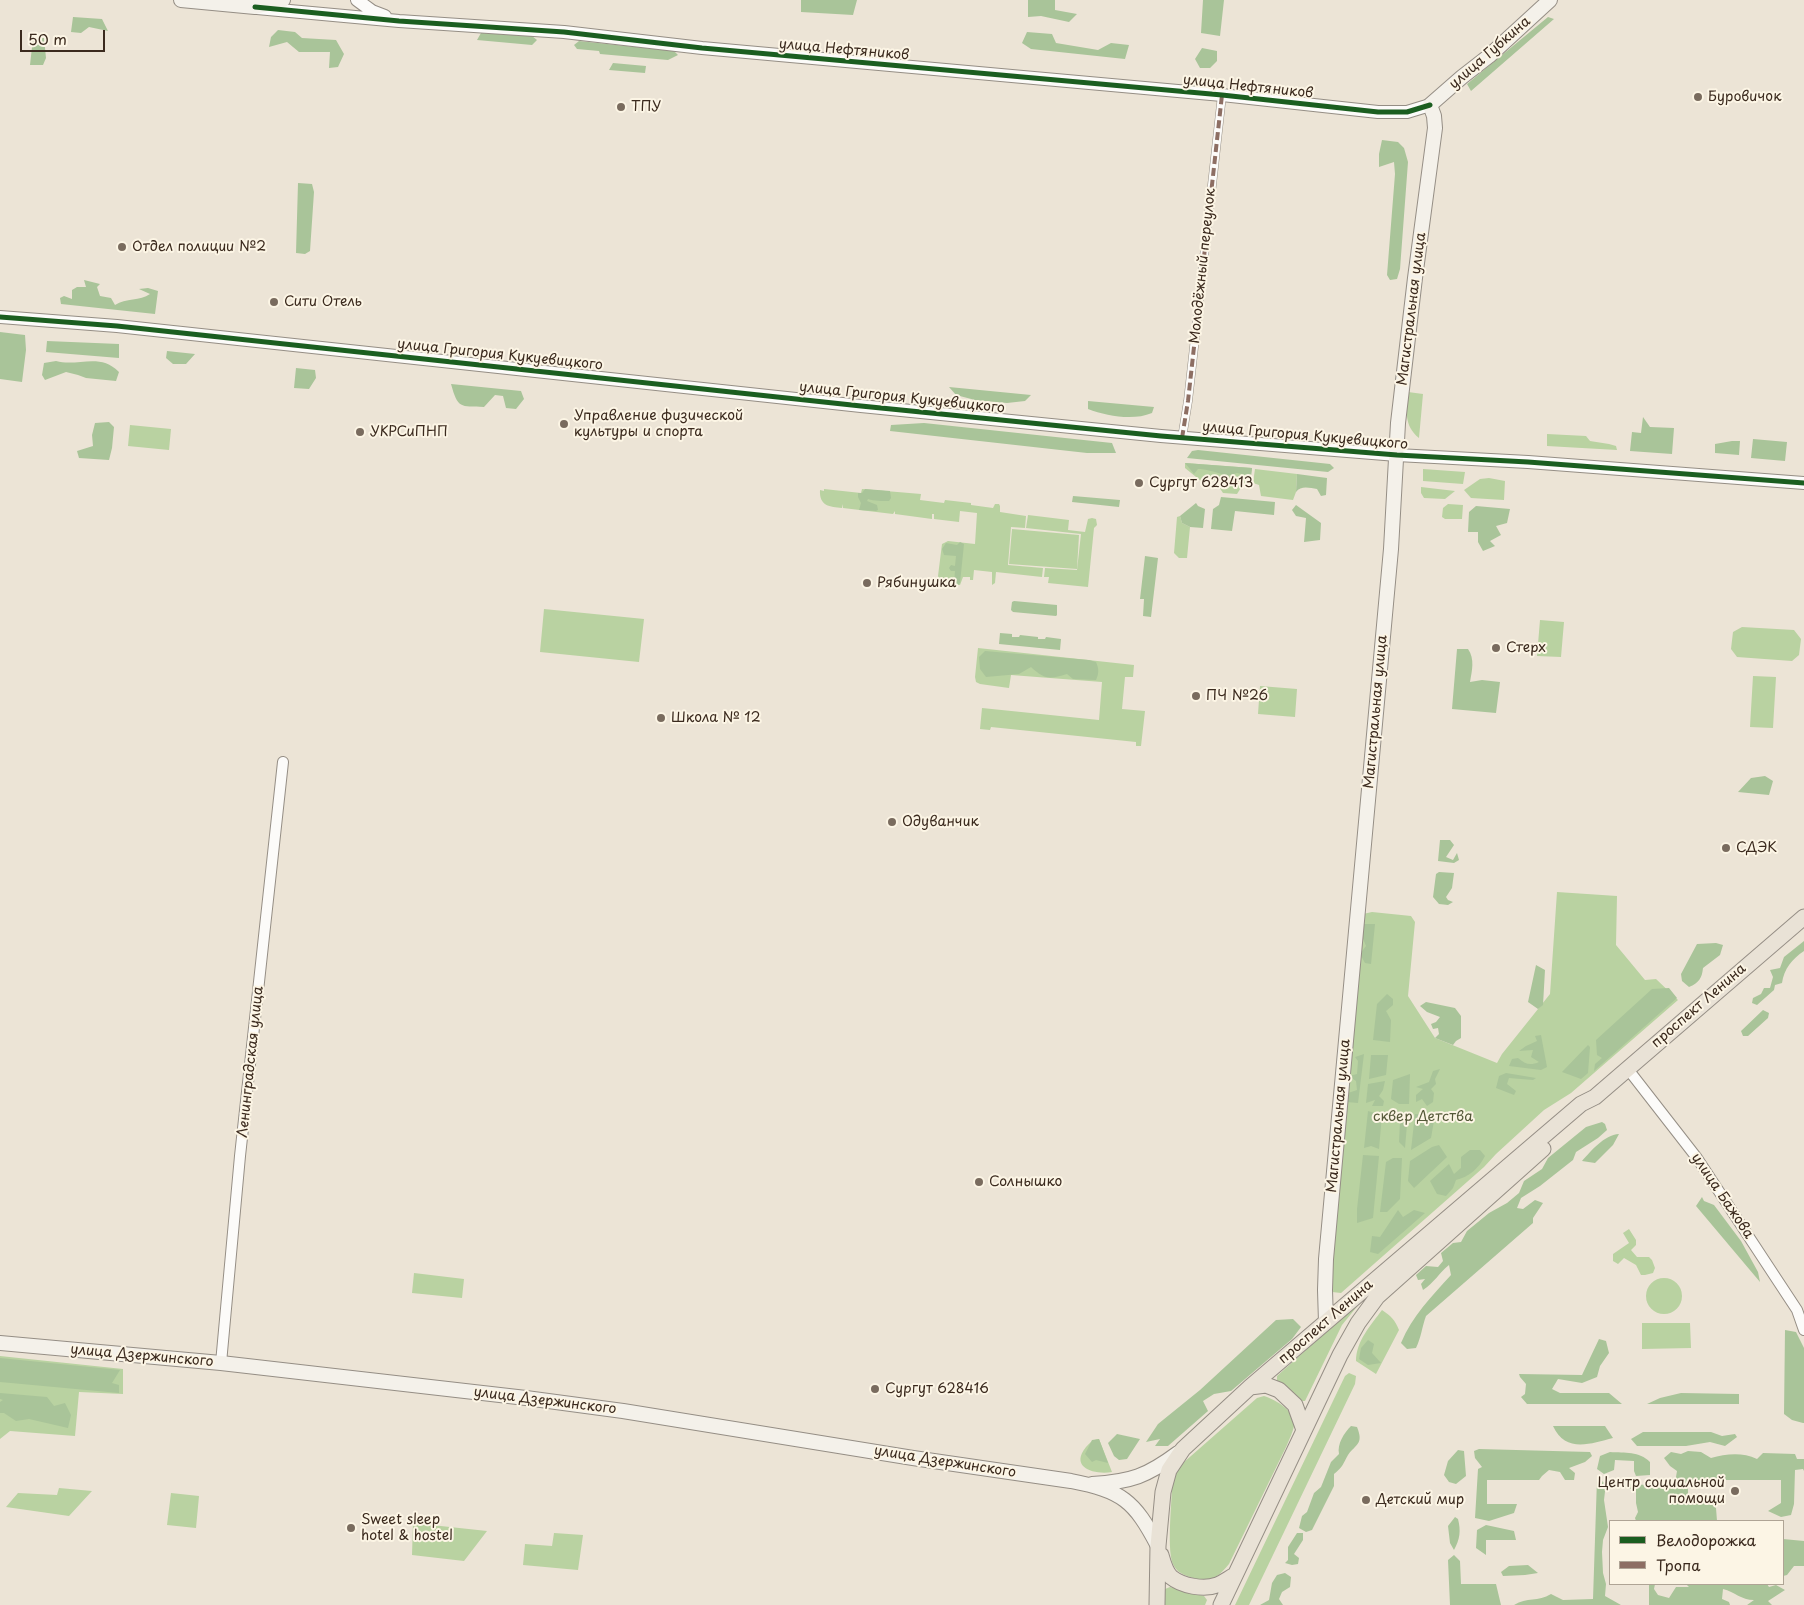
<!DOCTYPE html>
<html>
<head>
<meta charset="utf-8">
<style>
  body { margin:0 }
  #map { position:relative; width:1804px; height:1605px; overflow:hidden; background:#ece4d6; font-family:"Playpen Sans",sans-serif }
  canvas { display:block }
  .legend { position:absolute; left:1609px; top:1520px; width:175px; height:65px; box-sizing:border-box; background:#fcf5e5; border:1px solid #afa495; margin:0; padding:6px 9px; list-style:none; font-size:15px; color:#3b2a1e }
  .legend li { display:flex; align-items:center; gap:10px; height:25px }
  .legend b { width:25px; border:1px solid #afa495 }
  .scale { position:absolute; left:20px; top:30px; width:85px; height:22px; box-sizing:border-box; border:2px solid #3b2a1e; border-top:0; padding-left:6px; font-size:15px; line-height:18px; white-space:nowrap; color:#3b2a1e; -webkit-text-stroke:4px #fcf5e5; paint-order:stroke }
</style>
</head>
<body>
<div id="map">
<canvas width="1804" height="1605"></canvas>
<ul class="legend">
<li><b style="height:6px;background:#1b5e20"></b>Велодорожка</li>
<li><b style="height:6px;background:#8d6e63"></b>Тропа</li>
</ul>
<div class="scale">50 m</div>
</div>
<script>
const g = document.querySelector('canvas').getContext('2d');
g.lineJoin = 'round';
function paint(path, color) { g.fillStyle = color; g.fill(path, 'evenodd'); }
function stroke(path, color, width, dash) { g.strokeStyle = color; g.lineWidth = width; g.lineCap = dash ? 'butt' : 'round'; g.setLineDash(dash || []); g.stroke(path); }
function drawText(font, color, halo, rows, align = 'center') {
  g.font = font + ' "Playpen Sans",sans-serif'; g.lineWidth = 4; g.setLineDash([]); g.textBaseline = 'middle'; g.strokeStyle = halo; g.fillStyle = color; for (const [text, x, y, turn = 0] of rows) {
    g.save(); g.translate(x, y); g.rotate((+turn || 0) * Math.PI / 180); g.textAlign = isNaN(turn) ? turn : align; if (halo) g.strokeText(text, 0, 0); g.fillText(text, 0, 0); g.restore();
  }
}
paint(new Path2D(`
  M1408 392 1423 394 1419 438C1404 426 1406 410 1408 392Z
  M130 425 171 429 169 450 128 446Z
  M1547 434 1586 436 1590 441 1609 444 1616 446 1617 450 1547 446Z
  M1185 463 1252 468 1250 483 1242 486 1237 494 1223 493 1215 481 1209 478 1201 481 1185 468Z
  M1255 469 1297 474 1296 492 1293 500 1261 496 1259 485 1253 483Z
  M1423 469 1465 472 1463 484 1423 481Z
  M1489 478 1505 481 1504 500 1471 498 1464 490 1480 479Z
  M1421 487 1455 491 1445 499 1424 498 1421 493Z
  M824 489 861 493 862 489 921 494 920 500 944 503 945 500 971 503V505L993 508 995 504H999L1000 506V512L1026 516 1025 528 1011 527 1008 565 1043 568 1042 577 996 572 995 583 992 585V572L974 570 973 580H970V577H963L960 585C952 584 941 585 938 576L942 544 948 541 975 544 977 513 960 511 959 522 934 519V514H932V519L895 514V511L893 514 843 508V504L842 508C830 507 819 506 820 490L824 491Z
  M1448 504 1463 505 1462 519H1445L1442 517 1443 508Z
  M1028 515 1069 520 1068 530 1085 532 1088 519 1092 518 1096 519 1097 525 1094 528 1088 587 1048 583 1049 577H1044L1045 568 1077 570 1081 534 1026 528Z
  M1180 516 1182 523 1190 527 1187 558H1179L1174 553 1177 517Z
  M1012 529 1079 535 1077 569 1009 564Z
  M544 609 644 619 639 662 540 652Z
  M1540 620 1564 622 1561 657 1537 656Z
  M1742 627 1794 630 1801 639 1799 655 1792 661 1737 657 1731 649 1733 632Z
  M978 648 1134 665 1133 677H1125L1122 709 1145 711 1141 746H1136V742L991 727 990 730 980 729 982 708 1099 720 1102 682 1011 675 1009 688 980 684 976 682 975 677Z
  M1753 676 1776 677 1773 728 1750 727Z
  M1260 686 1297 689 1295 717 1258 714Z
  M1557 892 1617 896 1616 945 1645 980 1656 979 1678 1000 1571 1093 1544 1110 1496 1154 1484 1167 1341 1293 1332 1292 1331 1263 1363 914 1372 912 1411 916 1415 922 1408 996 1435 1038 1497 1063 1502 1054 1550 994Z
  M1629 1229 1636 1240V1245L1631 1250 1637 1257H1649L1652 1260 1655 1268 1653 1273 1645 1275H1641L1636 1265 1624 1258 1618 1264 1613 1261V1254L1629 1243 1623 1233Z
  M414 1273 464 1279 462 1298 412 1293Z
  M1646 1296a18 18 0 1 1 36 0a18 18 0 1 1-36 0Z
  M1364 1298 1342 1325 1305 1401H1301L1277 1382V1376Z
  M1382 1310C1391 1316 1395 1320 1399 1330L1376 1374 1356 1361C1356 1341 1371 1325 1382 1310Z
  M1642 1323H1690L1691 1348 1642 1349Z
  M0 1356 123 1369V1394L79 1392 75 1436 10 1431 0 1439Z
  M1349 1373 1356 1376 1355 1384 1249 1605H1235L1345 1376Z
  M1264 1396C1276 1400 1296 1411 1294 1426 1293 1432 1289 1440 1287 1445L1229 1564C1220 1575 1212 1583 1197 1579 1189 1577 1178 1574 1174 1566 1166 1554 1172 1502 1172 1485L1175 1475 1183 1463 1257 1398Z
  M1099 1439 1112 1472C1095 1475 1069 1468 1086 1447 1091 1442 1092 1440 1099 1439Z
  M59 1488 92 1491 69 1516 6 1507 18 1493 57 1495Z
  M171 1493 199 1496 196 1528 167 1525Z
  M413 1523 487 1531 464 1561 412 1555Z
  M554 1533 583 1535 578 1570 523 1565 525 1544 552 1546Z
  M1170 1587 1204 1596 1207 1600 1205 1605H1165V1589Z`), '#b9d2a1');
paint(new Path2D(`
  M801 0H857L853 15 801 12Z
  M1028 0H1055V10L1077 14 1069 22 1041 16 1028 17Z
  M1203 0H1224L1220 36 1201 33Z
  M73 17 102 19 108 31 89 27 81 33 71 32Z
  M1548 17 1554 19 1471 91 1467 84Z
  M278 30 295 32 302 38 336 40 344 54 338 67 329 68 330 52H299L287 42 269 47 271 37Z
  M1027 32 1052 34 1056 43 1098 50 1111 43 1129 45 1125 59 1031 49 1022 43Z
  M481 33 532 36 537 40 532 45 477 40Z
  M33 38H44L46 58 43 65H30Z
  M579 41 674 51 678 55 668 60 600 54 599 51 577 49 574 45Z
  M1202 48 1217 51V61L1210 68H1200L1195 59Z
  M613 63 646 66 645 73 609 70Z
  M1382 140 1398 142 1404 148 1408 162 1400 269 1397 279 1390 280 1387 275 1395 174 1394 162 1379 167V154Z
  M298 183 312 184 314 192 310 251 305 254 296 253Z
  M84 280 100 284 97 287 100 296 111 298 115 305C126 298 140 301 150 294L139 289 148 288 158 291 155 314 61 304 60 298 64 296 72 299V290L77 287H86Z
  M0 332 25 335 26 350 22 382 0 379Z
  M47 341 119 344V358L46 352Z
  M167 351 195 354 186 364H173L166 358Z
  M56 361C78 367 100 352 119 372L116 381 86 378 78 375 66 372 45 380 42 375 44 363Z
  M296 368 315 370 316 378 309 389 294 388Z
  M451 384 521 391 524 399 516 409 506 408 503 396 495 395 484 407C460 406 458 409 451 384Z
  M949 387 1031 395 1025 401 1007 403 975 400 956 395Z
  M1088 401 1154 407 1152 413C1133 421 1107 416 1088 409Z
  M1643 417 1650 427 1674 428 1672 454 1630 451 1632 432 1641 433Z
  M109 422 114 427 112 448 109 460 79 458 77 451 93 446 92 435 95 423Z
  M924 423 1112 443 1116 453H1087L890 431 891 425Z
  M1753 439 1787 442 1785 461 1751 458Z
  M1732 441H1740L1739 455 1715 453V444Z
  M1198 450 1330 464 1334 468 1328 472 1187 458 1192 451Z
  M1185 463 1252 468 1251 476 1237 473 1227 476C1224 474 1202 468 1198 469L1194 474Z
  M1297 474 1327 478 1326 495 1321 496 1317 489C1310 488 1301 485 1296 492Z
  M865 489 890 491 891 498 889 501C883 501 874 501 868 499L867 501 877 505 878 510 876 511 859 510 861 503 858 497V493H862Z
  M1073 496 1120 500 1119 507 1072 502Z
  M1221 497 1275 502 1274 515 1235 511 1232 531 1211 529 1213 509 1219 505Z
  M1196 503 1198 506 1205 509 1203 528 1190 527 1182 523 1180 516Z
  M1296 505 1321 523 1320 540 1304 542 1306 518 1296 516 1292 510Z
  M1476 506 1510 509 1507 523 1496 526 1501 535 1490 541 1495 546 1483 551 1478 542V532H1468L1469 512Z
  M960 542 964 544 960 583 958 585 954 583 955 571H951L949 568 951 565 955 566 956 556 944 555 942 549 946 543 957 545Z
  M1145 556 1158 558 1151 617 1143 616 1144 599H1140Z
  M1014 601 1057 605V615L1056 616 1013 612 1011 610 1012 602Z
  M1000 633 1012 634V637H1019L1020 635 1038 637V639H1045L1046 637 1061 639 1060 650 999 644Z
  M1457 649H1468C1475 659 1472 671 1470 682L1482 680 1500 682 1496 713 1452 709Z
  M985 651 1089 660 1096 662C1099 669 1099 673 1096 680L1073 679 1067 674C1050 679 1045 680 1031 667L1019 674 986 677 980 669 979 657Z
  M1765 776 1773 781 1769 795 1738 792 1751 778Z
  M1440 840H1450L1454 845 1446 857 1453 860 1457 853 1459 860 1454 863 1438 861Z
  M1439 872 1454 873 1452 888 1446 897 1448 900 1453 902 1448 905 1439 904 1433 897 1436 874Z
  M1362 924H1375L1371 964 1365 963 1360 954 1366 946 1362 936Z
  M1804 941V951C1792 959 1784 969 1782 983L1775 985 1774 990 1757 1005 1752 1003 1753 998 1761 994 1764 988H1770L1773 977 1770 970 1780 968 1784 957Z
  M1716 943 1723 945 1720 955 1703 968C1702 978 1699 983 1689 987L1682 981 1681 974 1697 944Z
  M1536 965 1545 970 1543 1005 1538 1009 1528 1002Z
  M1669 988 1677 998 1594 1071 1595 1064 1602 1058 1597 1055 1596 1040 1652 989Z
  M1387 994 1393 999V1005L1386 1011 1391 1020 1390 1042 1373 1040 1377 1004Z
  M1426 1002 1455 1008 1461 1016V1038L1456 1041 1453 1045 1435 1038 1439 1034 1438 1028 1433 1029 1431 1024 1436 1022 1440 1017 1427 1012 1420 1006Z
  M1763 1010 1769 1013 1768 1018 1748 1036H1743L1741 1031Z
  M1541 1035 1547 1067 1541 1070 1509 1066 1512 1059 1518 1058C1525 1064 1530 1066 1539 1062L1531 1057 1533 1050 1519 1051 1526 1046 1537 1041 1535 1036Z
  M1588 1045 1590 1047 1588 1073 1581 1079 1562 1072Z
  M1364 1054 1358 1103 1347 1102 1348 1093 1357 1090 1356 1081 1349 1076 1357 1074 1358 1061 1355 1057Z
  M1371 1055H1388L1386 1075 1369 1079Z
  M1440 1069 1435 1079 1436 1084 1431 1089 1434 1093 1433 1102 1427 1106 1422 1099 1416 1102V1095L1423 1089 1416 1087 1429 1082 1433 1071Z
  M1506 1073 1536 1078 1533 1080 1509 1078 1507 1084 1516 1091 1514 1095 1496 1088 1499 1076Z
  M1410 1074 1409 1104H1399L1391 1099 1393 1080Z
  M1385 1081 1383 1090 1379 1096 1384 1101 1383 1106H1372L1375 1100 1366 1103 1368 1084Z
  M1368 1111 1382 1115 1379 1149 1371 1146 1364 1148Z
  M1392 1111 1408 1113 1405 1148 1399 1142 1400 1121Z
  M1415 1114 1435 1115 1431 1138 1411 1150Z
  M1602 1122 1605 1124 1607 1130 1598 1138 1576 1152 1573 1160 1540 1186 1521 1198 1517 1208 1523 1209 1535 1200 1543 1203 1533 1218V1223L1426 1316C1422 1327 1421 1338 1416 1348L1407 1349 1401 1343C1412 1316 1432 1296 1451 1275L1449 1265C1439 1273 1434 1283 1423 1290L1421 1284 1425 1279 1418 1280 1416 1275 1426 1266 1438 1267 1443 1261 1441 1253 1453 1243 1461 1242 1467 1231 1489 1213 1507 1203 1519 1193 1524 1181 1542 1169 1548 1158 1586 1127Z
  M1619 1134 1613 1145 1595 1163 1582 1161C1591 1151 1604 1135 1619 1134Z
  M1439 1145 1447 1157 1414 1188 1408 1181 1410 1161 1432 1147Z
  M1470 1150H1480L1485 1156C1479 1168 1469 1177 1456 1180L1453 1188 1446 1196 1437 1194 1430 1181 1449 1164 1454 1174 1461 1168V1157Z
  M1363 1155 1379 1156 1373 1218 1357 1223V1209Z
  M1393 1158H1402L1400 1199 1387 1212H1380L1386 1162Z
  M1702 1197 1704 1201 1714 1205 1741 1241 1758 1272 1760 1282 1696 1206Z
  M1398 1210 1403 1217 1414 1210 1425 1213 1378 1254 1370 1252 1372 1236 1380 1237Z
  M1293 1319 1301 1327 1292 1339 1231 1391 1214 1394 1203 1401 1208 1411 1168 1446H1155L1160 1439 1146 1442 1158 1424 1200 1390 1276 1320Z
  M1785 1330 1796 1332 1804 1348V1423H1803L1792 1420 1784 1414Z
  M1599 1339 1606 1341 1609 1353 1600 1366 1597 1377 1582 1383 1558 1379 1552 1389 1560 1393H1609L1622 1404H1527L1521 1397 1525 1394 1526 1384 1520 1377 1519 1374 1582 1375Z
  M1368 1340 1374 1344 1372 1353 1381 1363 1368 1365 1359 1359 1361 1348Z
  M0 1358 120 1370 112 1383 119 1385V1393L0 1382Z
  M0 1393 47 1397 54 1406 65 1403 71 1415 68 1428 29 1419 16 1421 4 1413H0V1402L3 1400 0 1399Z
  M1681 1393 1739 1394V1404H1647L1660 1398Z
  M1351 1426 1357 1427C1364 1444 1356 1444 1348 1455 1343 1464 1343 1467 1334 1474V1486L1312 1530 1306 1532 1299 1528 1302 1516 1307 1512 1314 1493 1321 1487 1331 1462 1339 1454C1337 1444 1344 1433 1351 1426Z
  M1553 1426H1605L1613 1438C1590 1444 1565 1453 1553 1426Z
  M1643 1432H1711L1722 1436 1735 1434 1737 1437 1725 1446 1710 1442 1686 1446H1637L1631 1439Z
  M1117 1434 1140 1439 1127 1459 1119 1460 1114 1456 1108 1443Z
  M1099 1439 1108 1463 1096 1460 1092 1462 1085 1454 1092 1440Z
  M1479 1449 1590 1452 1592 1456 1585 1462 1569 1468 1575 1473 1574 1480H1565L1560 1472 1549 1470 1542 1476 1539 1480H1487V1504H1517L1514 1513 1489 1521 1475 1518 1478 1469 1482 1467 1475 1458 1474 1451Z
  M1458 1450 1464 1451 1466 1476 1456 1484 1449 1482 1444 1475 1448 1461Z
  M1688 1451 1701 1452 1711 1458C1726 1454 1742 1452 1757 1459L1763 1453 1795 1454 1797 1459H1804V1471L1803 1469 1795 1470 1794 1504 1791 1515 1781 1517 1768 1511 1781 1503V1480H1688V1503H1710L1716 1508 1717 1521H1636L1635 1518 1638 1512 1636 1503V1490L1623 1487 1626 1484 1649 1485 1650 1481 1675 1483 1677 1471 1670 1466 1664 1458 1671 1452 1681 1454Z
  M1610 1452C1625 1453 1639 1451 1650 1462V1475L1636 1476 1634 1471V1461L1615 1460 1614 1470 1604 1474 1597 1469 1600 1456Z
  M1597 1479 1606 1483 1604 1500 1608 1527 1603 1540 1602 1552 1603 1573 1606 1584 1605 1596 1621 1605H1514C1527 1597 1538 1602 1551 1594L1563 1600 1593 1599Z
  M1455 1517 1458 1519C1461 1531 1460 1539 1454 1550L1450 1543 1448 1526Z
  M1486 1525 1514 1531 1516 1540H1486V1555L1476 1548 1477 1530Z
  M1297 1533H1303V1540L1294 1554 1299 1558 1298 1564 1292 1565 1285 1563 1288 1560V1547Z
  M1783 1539 1804 1541V1566H1794L1787 1575 1783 1576Z
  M1454 1555 1460 1561 1461 1584H1496L1501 1605H1450L1448 1560Z
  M1528 1565 1538 1573 1525 1575 1503 1576 1501 1572 1509 1566Z
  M1285 1573 1291 1577 1290 1587 1282 1592 1279 1599 1283 1605H1260L1269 1600 1272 1583 1277 1575Z
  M1649 1584H1655L1654 1589 1658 1595 1669 1598 1676 1587H1689L1686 1584H1767L1769 1587 1776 1585 1785 1590 1768 1601 1772 1605H1747L1754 1600C1741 1600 1735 1592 1723 1589L1722 1599 1729 1602 1730 1605H1649Z`), '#a9c499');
const pedestrian = new Path2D(`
  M1182 438 1188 401 1222 95`);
const minor = new Path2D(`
  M1627 1068 1697 1158 1797 1310 1804 1330
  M221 1363 240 1156 283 762`);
const tertiary = new Path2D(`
  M357 0 372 11 385 16
  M257 8 399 21 564 32 702 48 1222 95 1378 112H1407L1430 105
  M0 317 117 326 861 406 1161 436 1397 455 1528 462 1804 483`);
const secondary = new Path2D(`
  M181 0 255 7 283 0
  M1326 1322 1325 1290 1326 1259 1391 549 1398 423 1415 278 1435 128 1434 116 1430 105 1462 77 1489 56 1550 0
  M0 1343 221 1363 526 1398 623 1411 913 1458 1071 1481C1122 1491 1134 1500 1158 1546
  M1092 1484C1131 1482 1147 1476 1178 1453`);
const primary = new Path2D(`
  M1250 1387 1266 1385 1279 1390 1295 1405 1304 1430
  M1161 1555C1163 1562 1165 1571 1171 1577 1182 1586 1204 1590 1217 1585 1223 1583 1229 1578 1235 1575
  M1157 1605 1158 1546 1163 1492 1169 1470 1183 1449 1250 1387 1581 1104 1595 1097 1804 917
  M1221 1605 1340 1355 1358 1323 1377 1297 1543 1149`);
stroke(pedestrian, '#958e85', 9);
stroke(minor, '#958e85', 12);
stroke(tertiary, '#958e85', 14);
stroke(secondary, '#958e85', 16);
stroke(primary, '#958e85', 17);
stroke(pedestrian, '#fcfbf9', 8);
stroke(minor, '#fcfbf9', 10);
stroke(tertiary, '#fcfbf9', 12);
stroke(secondary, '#f4f1ea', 14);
stroke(primary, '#e9e2d6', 15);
stroke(new Path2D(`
  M1182 438 1188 401 1222 95`), '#8d6e63', 4, [8, 4]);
stroke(new Path2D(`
  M255 7 399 21 564 32 702 48 1222 95 1378 112H1407L1430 105
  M0 317 117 326 861 406 1161 436 1397 455 1528 462 1804 483`), '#1b5e20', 5);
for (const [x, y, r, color] of [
  [1698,97,5,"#796b5e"],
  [621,107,5,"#796b5e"],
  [122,247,5,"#796b5e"],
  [274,302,5,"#796b5e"],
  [564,424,5,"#796b5e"],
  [360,432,5,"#796b5e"],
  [1139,483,5,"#796b5e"],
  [867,583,5,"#796b5e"],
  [1496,648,5,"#796b5e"],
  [1196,696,5,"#796b5e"],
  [661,718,5,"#796b5e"],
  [892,822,5,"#796b5e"],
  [1726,848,5,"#796b5e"],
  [979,1182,5,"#796b5e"],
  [875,1389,5,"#796b5e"],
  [1735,1491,5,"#796b5e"],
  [1366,1500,5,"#796b5e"],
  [351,1528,5,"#796b5e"]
]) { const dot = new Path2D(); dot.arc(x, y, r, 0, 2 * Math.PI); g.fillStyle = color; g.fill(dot); stroke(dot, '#fcf5e5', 2); }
drawText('14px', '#3b2a1e', '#fcf5e5', [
  ["улица Нефтяников",844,50,5],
  ["улица Губкина",1490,53,-41],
  ["улица Нефтяников",1248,87,6],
  ["Молодёжный переулок",1203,266,-84],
  ["Магистральная улица",1412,309,-83],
  ["улица Григория Кукуевицкого",500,355,6],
  ["улица Григория Кукуевицкого",902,398,6],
  ["улица Григория Кукуевицкого",1305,436,5],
  ["Магистральная улица",1376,712,-85],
  ["проспект Ленина",1699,1006,-41],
  ["Ленинградская улица",251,1062,-84],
  ["Магистральная улица",1339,1116,-85],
  ["улица Бажова",1722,1196,56],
  ["проспект Ленина",1326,1322,-41],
  ["улица Дзержинского",142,1356,5],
  ["улица Дзержинского",545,1401,7],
  ["улица Дзержинского",945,1462,9]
]);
drawText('14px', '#3b2a1e', '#fcf5e5', [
  ["Буровичок",1708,97],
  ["ТПУ",631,107],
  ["Отдел полиции №2",132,247],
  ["Сити Отель",284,302],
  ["Управление физической",574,416],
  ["культуры и спорта",574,432],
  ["УКРСиПНП",370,432],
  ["Сургут 628413",1149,483],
  ["Рябинушка",877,583],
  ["Стерх",1506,648],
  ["ПЧ №26",1206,696],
  ["Школа № 12",671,718],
  ["Одуванчик",902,822],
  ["СДЭК",1736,848],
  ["Солнышко",989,1182],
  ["Сургут 628416",885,1389],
  ["Центр социальной",1725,1483,"right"],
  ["помощи",1725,1499,"right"],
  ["Детский мир",1376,1500],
  ["Sweet sleep",361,1520],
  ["hotel & hostel",361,1536]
], 'left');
drawText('14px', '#545838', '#fcf5e5', [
  ["сквер Детства",1423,1117]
]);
</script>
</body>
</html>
